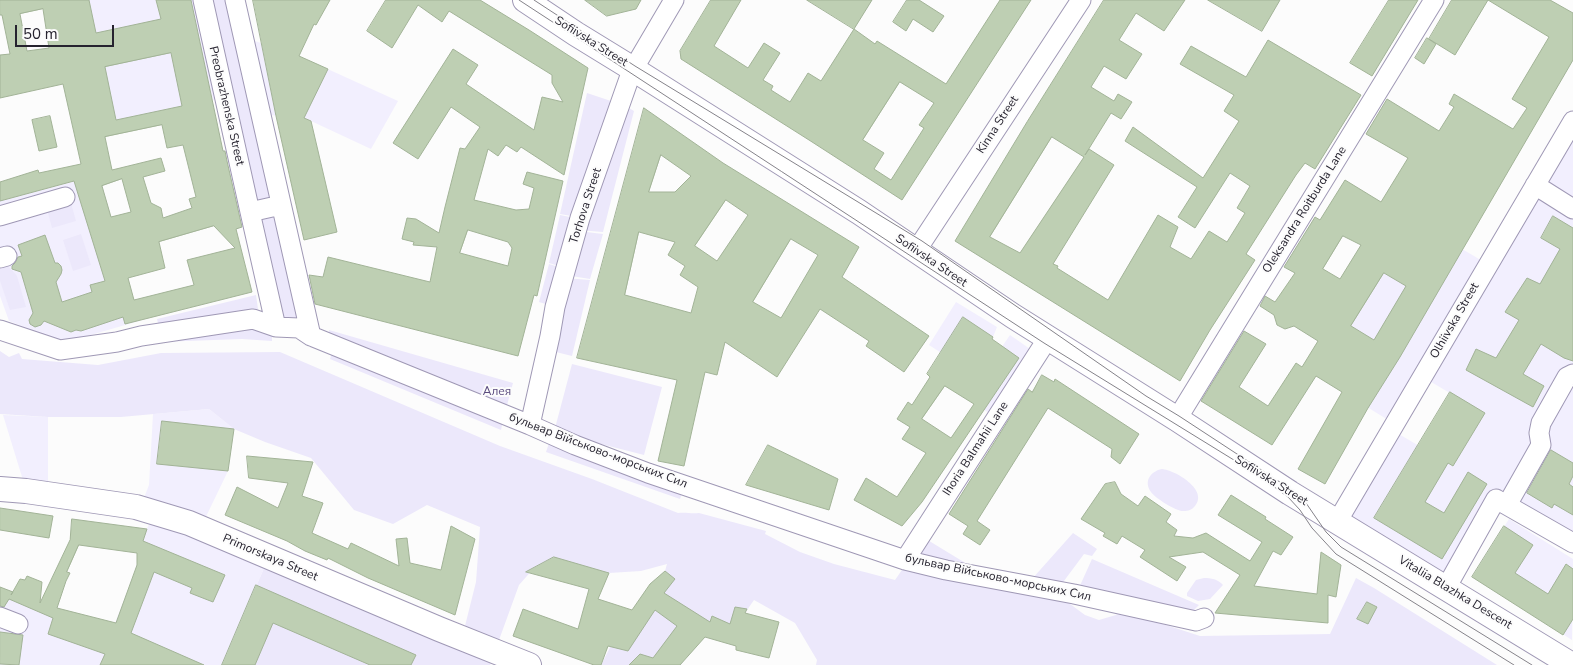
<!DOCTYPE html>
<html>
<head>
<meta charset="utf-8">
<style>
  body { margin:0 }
  #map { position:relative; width:1573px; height:665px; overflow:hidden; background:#fcfcfc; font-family:"Nunito Sans",sans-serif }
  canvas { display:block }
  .scale { position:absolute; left:15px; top:25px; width:99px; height:22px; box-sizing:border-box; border:2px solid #26232f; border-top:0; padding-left:6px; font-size:15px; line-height:18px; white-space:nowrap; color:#26232f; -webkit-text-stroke:4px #fcfcfc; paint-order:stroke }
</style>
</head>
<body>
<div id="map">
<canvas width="1573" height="665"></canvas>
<div class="scale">50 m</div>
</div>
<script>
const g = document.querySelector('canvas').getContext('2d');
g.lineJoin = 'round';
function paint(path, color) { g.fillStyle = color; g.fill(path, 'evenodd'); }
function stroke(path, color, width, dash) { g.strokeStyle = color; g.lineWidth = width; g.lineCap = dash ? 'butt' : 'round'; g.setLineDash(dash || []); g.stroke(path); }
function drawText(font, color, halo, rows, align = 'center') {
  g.font = font + ' "Nunito Sans",sans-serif'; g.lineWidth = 4; g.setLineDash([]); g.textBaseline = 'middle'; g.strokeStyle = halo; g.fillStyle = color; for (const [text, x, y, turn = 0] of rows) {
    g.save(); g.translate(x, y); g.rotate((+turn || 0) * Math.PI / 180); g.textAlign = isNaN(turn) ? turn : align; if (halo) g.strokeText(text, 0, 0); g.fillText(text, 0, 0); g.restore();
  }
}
paint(new Path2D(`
  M61 0H198L222 98 88 126Z
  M252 40 299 56 398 101 371 149 311 121 284 111 276 116 268 114Z
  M1573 126V535L1496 490 1448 577 1339 516 1392 430 1453 466 1484 413 1426 379Z
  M99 175 123 257 139 321 63 343 9 321 0 296V201Z
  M1399 212 1491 266 1393 423 1302 367Z
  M956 302 997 327 993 337 969 371 929 345Z
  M1010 335 1033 351 990 414 967 398Z
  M209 409 234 429 228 471 201 527 140 508 149 485 153 414Z
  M3 415 48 417V493L26 490Z
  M155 514 268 559 222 665H0V587L57 608 115 623 134 574 146 530Z
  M1509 519 1573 559 1572 640 1472 577Z`), '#f2effe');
paint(new Path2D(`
  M207 0H232L277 202 254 208Z
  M587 93 617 103 577 217 560 214Z
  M622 104 634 111 603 232 578 230Z
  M71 203 76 221 52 228 47 209Z
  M279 208 305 326 277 319 255 213Z
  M560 215 575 218 562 267 549 263Z
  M578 231 603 234 590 279 565 275Z
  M81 234 91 265 73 271 63 240Z
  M549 264 562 268 552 306 539 302Z
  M8 266 17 276 26 307 10 310 0 281V269Z
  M565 278 590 280 572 356 548 350Z
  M256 295 258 309 159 327 157 319Z
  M254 325 272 330V341L242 339 158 342Z
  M329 330 513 383 506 409 329 340Z
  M333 349 504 417 501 430 330 359Z
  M0 351 9 357 19 353 22 359 98 365 161 353 280 352 500 446 592 479 678 513C686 512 691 514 699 513L766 531 765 534 800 552 834 564 895 580 904 567 1066 601 1085 615 1099 620 1126 612 1200 636 1330 634 1356 578 1374 588 1497 665H816L817 660 795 623 754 600 745 613 736 646 705 637 688 653 681 665H601L620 628 650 584 665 571 667 564 641 571 609 573 534 568 519 585 499 640 465 626 476 582 480 527 427 505 393 524 354 510 311 458 265 442 234 429 209 409 121 417H48L0 414Z
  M572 364 662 387 644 455 554 432Z
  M549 443 683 490 680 499 546 452Z
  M1162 469C1175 470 1209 490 1195 506 1192 510 1188 511 1184 511 1177 512 1155 498 1151 492 1143 481 1151 471 1162 469Z
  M1073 533 1097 549 1092 556 1084 554 1061 585 1032 579Z
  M926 539 967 564 963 570 913 558Z
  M268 559 496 654 490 665H222Z
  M1092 559 1199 605 1191 613 1078 590Z
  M1204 578C1211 578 1218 579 1223 585L1210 599 1198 601 1187 596V593L1196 580Z`), '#ece8fb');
const building = new Path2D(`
  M0 0H89L96 33 161 19 156 0H191L223 151H225L227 161 242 227 236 229 252 292 125 324 123 317 81 331 76 330 71 332 44 321 41 325 35 327 30 324 29 320 33 313 21 272 12 269V266L15 263 18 257 22 256 18 245 45 235 55 263H58L61 266 62 270 61 274 56 282 62 302 92 292 90 285 105 281 74 181 0 201V182L38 170 39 173 81 164 63 84 0 98V55L10 54 2 15H0ZM43 9 49 48 27 51 20 14ZM171 53 182 106 116 120 105 67ZM162 125 167 148 183 145 196 197 189 199 192 208 163 218 161 208 151 203 143 177 165 171 161 158 112 170 105 137ZM122 179 131 212 111 217 102 186ZM214 226 235 248 187 260 194 285 134 300 128 278 165 268 159 242Z
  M253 0H330L316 25 314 24 299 56 328 69 304 118 311 121 337 232 304 240 276 116Z
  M386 0H480L529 30 588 68 564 175 521 147 517 152 506 145 498 156 488 149 474 200 516 210 529 209 534 188 523 184 527 172 563 181 537 296 534 295 518 356 315 304 309 275 323 277 328 257 430 282 437 247 413 245 414 242 402 239 407 218 416 219 439 233 445 207 460 148 465 149 480 127 451 107 418 159 393 143 453 49 478 65 466 84 534 130 542 97 563 102 552 83V75L449 11 442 22 418 5 392 48 367 31ZM468 230 508 242 512 248 508 266 460 253Z
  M585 0H641L636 9 607 16Z
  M711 0H741L714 46 748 68 764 43 780 53 763 80 773 86 771 90 790 102 808 73 821 81 854 29 875 44 877 41 946 84 1000 0H1031L902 200 809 140 681 59 680 51ZM900 82 934 103 919 125 924 128 891 180 874 169 884 153 863 140Z
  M807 0H872L854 29Z
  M907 0H919L944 16 933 32 913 19 906 31 893 22Z
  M1104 0H1185L1164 31 1136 13 1119 40 1142 54 1126 79 1104 66 1091 87 1114 101 1118 94 1132 102 1121 119 1111 113 1085 155 1089 149 1114 165 1053 264 1058 266 1057 268 1108 300 1158 215 1178 227 1170 247 1191 259 1209 231 1227 242 1245 213 1237 208 1250 186 1230 173 1195 228 1178 217 1197 187 1125 141 1133 127 1203 178 1239 121 1224 111 1234 95 1180 64 1191 46 1246 77 1268 40 1361 95 1315 169 1305 163 1296 175 1246 254 1255 260 1210 330 1180 381 955 241 1027 122ZM1052 137 1084 157 1020 253 990 237Z
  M1208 0H1280L1262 31Z
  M1389 0H1418L1372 76 1350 63Z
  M1452 0H1550L1573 13V60L1400 357 1368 408 1325 484 1298 469 1342 392 1316 376 1272 445 1201 401 1244 331 1266 344 1239 387 1268 406 1296 363 1302 367 1318 341 1294 326 1285 329 1277 325 1274 315 1260 306 1265 296 1275 302 1295 273 1284 267 1315 217 1320 220 1345 180 1381 202 1408 158 1366 134 1387 99 1439 131 1454 107 1449 104 1454 94 1513 129 1527 108 1512 99 1549 37 1488 0 1455 55 1429 39ZM1343 236 1361 245 1340 279 1323 269ZM1384 273 1406 286 1374 340 1351 326Z
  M1427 38 1436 44 1424 64 1415 58Z
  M644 108 723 163 859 247 842 277 929 336 904 372 866 346 869 341 820 309 777 377 725 342 717 375 705 372 684 466 658 461 677 380 577 358ZM661 155 691 176 675 192H649ZM726 200 748 215 717 261 695 246ZM639 232 675 242 668 255 685 266 680 275 698 287 691 313 625 295ZM791 239 818 255 781 318 753 302Z
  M50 116 57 147 39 151 32 120Z
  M1553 216 1573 228V361L1564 358 1541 344 1523 374 1544 386 1533 407 1466 370 1476 349 1496 358 1519 320 1505 312 1527 278 1540 284 1560 249 1541 238Z
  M963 317 993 337 992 339 1019 358 922 502 902 526 854 500 866 478 897 497 926 453 902 439 910 427 897 419 908 402 912 405 930 377 927 374ZM945 386 974 404 951 438 922 419Z
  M1042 375 1054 382 1055 379 1139 434 1120 464 1111 457 1112 449 1048 408 977 521 990 530 980 545 963 534 968 526 949 514 1028 389 1032 392Z
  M1450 392 1485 413 1453 466 1448 463 1425 502 1444 513 1468 472 1487 484 1442 559 1374 518Z
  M162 421 234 429 228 471 157 464Z
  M768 445 838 479 829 510 746 485Z
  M1551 450 1573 463V476L1569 484 1573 487V515L1554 504 1552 508 1527 493Z
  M247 456 313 462 302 496 323 503 312 533 348 549 351 543 399 566 396 539 407 538 410 563 441 570 451 526 475 539 455 615 368 578 328 558 327 560 305 551 287 541 225 515 237 487 278 508 288 483 249 478Z
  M1115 482 1121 494 1138 506 1145 496 1171 514 1166 522 1177 530 1174 536 1193 538 1206 533 1250 561 1262 542 1218 515 1231 495 1266 517 1265 519 1293 537 1281 555 1273 551 1254 586 1317 594 1321 552 1341 565 1336 597 1328 595V623L1215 613 1240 575 1203 552 1169 557 1186 567 1177 581 1140 557 1145 550 1122 536 1117 544 1103 536 1105 533 1081 519 1105 484Z
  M0 508 53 516 49 538 0 530Z
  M72 519 147 529 143 541 225 575 213 602 190 593 192 588 154 572 131 633 204 665H100L105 654 48 634 53 618 9 599 4 607 0 606V587L13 592 11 595 20 579 25 580 27 576 42 582 40 603 70 540ZM79 545 137 553V565L116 623 57 608 66 581 70 573 67 572Z
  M1504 526 1533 545 1515 573 1548 594 1566 564 1573 569V619L1563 635 1472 577Z
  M554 557 609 573 598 599 632 610 650 584 665 571 675 579 664 593 710 622 712 616 730 624 735 607 747 609 745 613 779 622 769 658 736 650V646L705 637 680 665H629L640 654 653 658 677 626 655 610 628 651 608 646 601 665H594L513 636 523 609 578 629 589 589 526 572Z
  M256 585 416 655 411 665H370L273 623 255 665H222Z
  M1367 602 1377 607 1368 624 1357 619Z
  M0 632 23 635 19 665 0 664Z`);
paint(building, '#becfb3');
stroke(building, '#a2b397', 1);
const minor = new Path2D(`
  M203 0 250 212 281 205
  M235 0 311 336
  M1535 185 1573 209
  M250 212 276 327
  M0 216 65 197
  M916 251 1081 0
  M0 258 7 256
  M0 330 60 350 117 342 141 336 253 319 276 327 299 328 311 336 530 425 575 445 648 473 905 560 946 570 1074 594 1196 621 1204 618
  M1177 419 1434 0
  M530 425 550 336 555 307 580 218 631 73 674 0
  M1507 505 1541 445 1539 433 1541 423 1567 377 1573 374
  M1337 522 1573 121
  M905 560 1048 338
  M1446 588 1496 499 1573 543
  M0 617 18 624`);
const major = new Path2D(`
  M525 0 576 34 633 69 859 212 1013 316 1177 419 1290 493 1572 665
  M0 489 26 491 136 507 189 523 439 629 529 665`);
stroke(minor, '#9f98b5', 21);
stroke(major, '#9f98b5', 26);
stroke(minor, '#fff', 19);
stroke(major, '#fff', 24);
stroke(new Path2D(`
  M519 0 1044 343 1242 465
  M534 0 635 66 922 241 1146 396 1179 416 1292 490 1306 503 1326 532 1341 547 1532 665
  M1273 486 1288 497 1300 510 1312 528 1336 554 1514 665`), '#85838a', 1);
drawText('12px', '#26232f', '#fcfcfc', [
  ["Sofiivska Street",591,42,32],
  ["Preobrazhenska Street",226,106,77],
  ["Kinna Street",998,125,-57],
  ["Torhova Street",586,206,-72],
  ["Oleksandra Roitburda Lane",1305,210,-58],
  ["Sofiivska Street",931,261,34],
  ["Olhiivska Street",1455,321,-60],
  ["Ihoria Balmahii Lane",976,449,-57],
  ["бульвар Військово-морських Сил",598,451,21],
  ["Sofiivska Street",1271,481,32],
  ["Primorskaya Street",270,558,23],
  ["бульвар Військово-морських Сил",998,578,12],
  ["Vitaliia Blazhka Descent",1455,593,31]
]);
drawText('12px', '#5b4c7f', '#fcfcfc', [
  ["Алея",497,392]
]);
</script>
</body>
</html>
